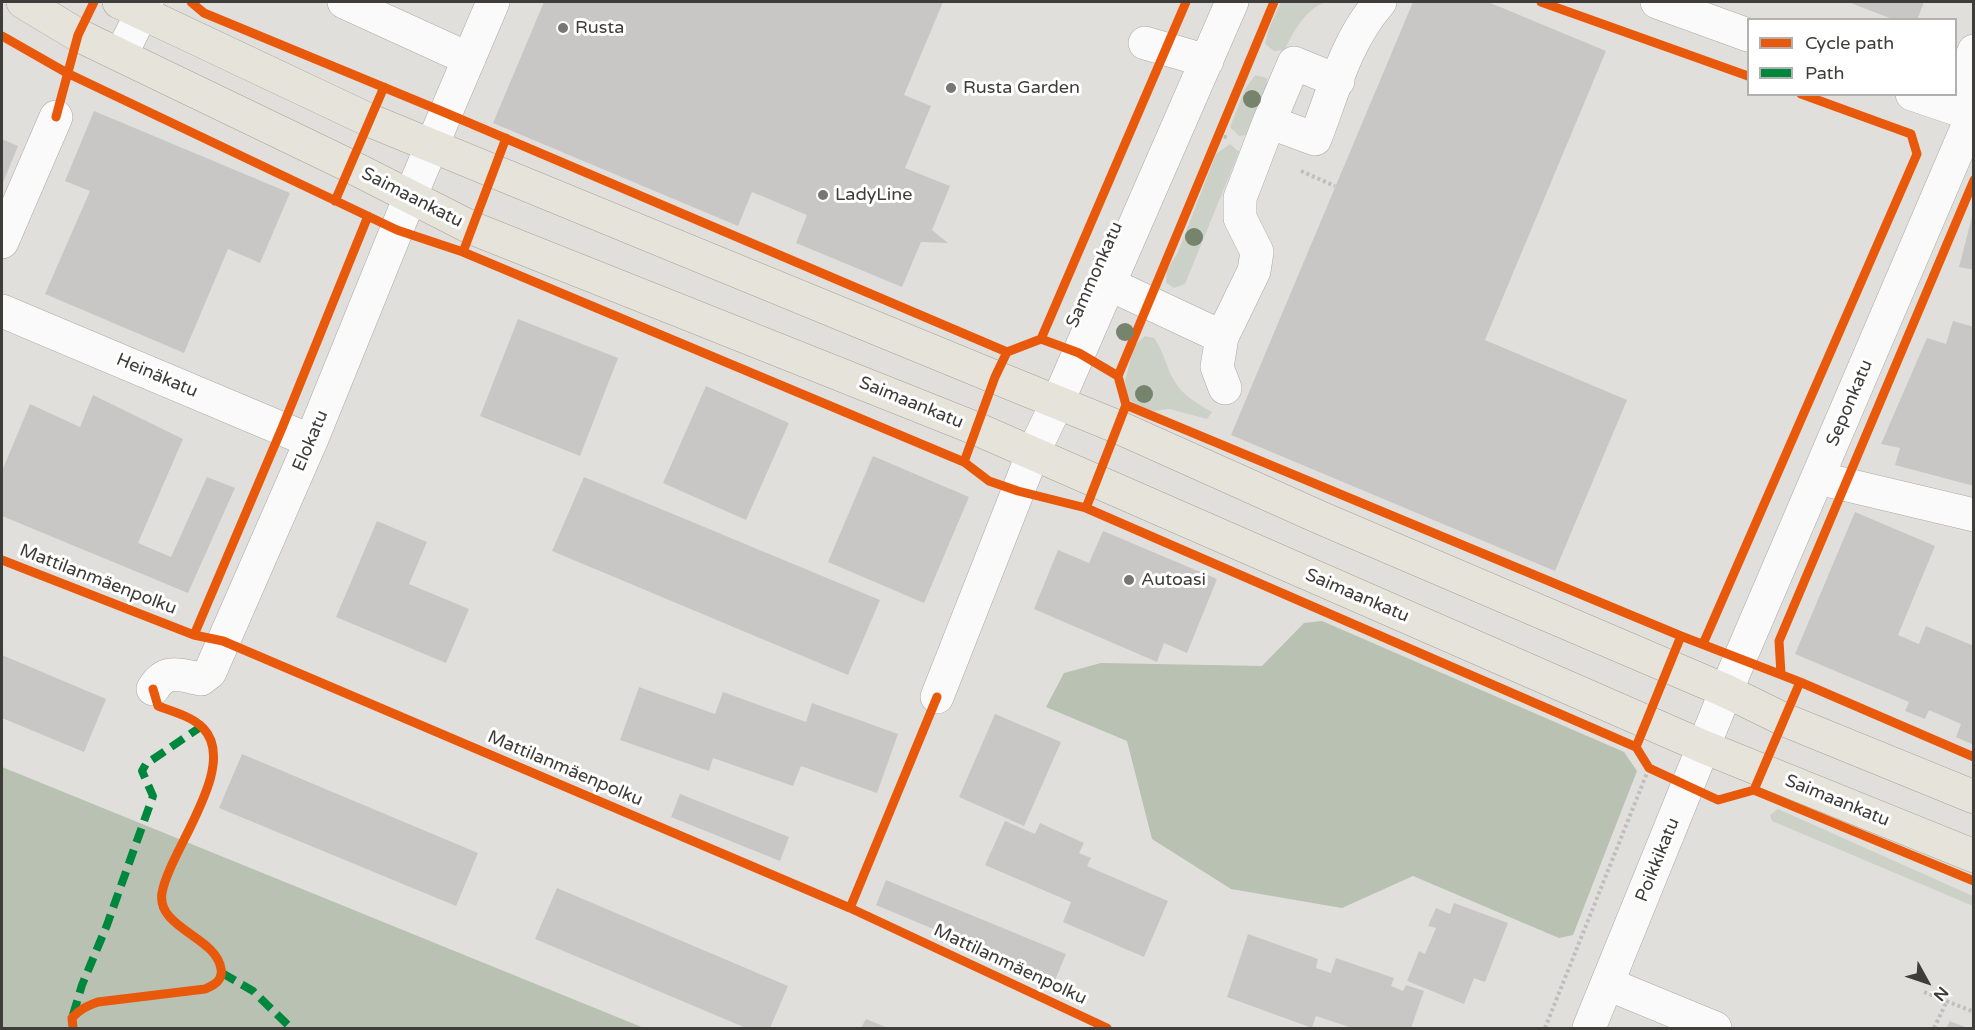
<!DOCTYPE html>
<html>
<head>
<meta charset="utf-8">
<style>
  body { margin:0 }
  #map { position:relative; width:1975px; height:1030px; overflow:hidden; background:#e1dfdc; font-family:"Varela Round",sans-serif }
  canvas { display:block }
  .frame { position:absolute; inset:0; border:3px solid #3e3d3a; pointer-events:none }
  .legend { position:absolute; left:1747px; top:18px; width:210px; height:78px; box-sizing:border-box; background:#fff; border:2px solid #b2b1b0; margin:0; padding:8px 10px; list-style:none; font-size:18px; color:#3e3d3a }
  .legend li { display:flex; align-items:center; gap:12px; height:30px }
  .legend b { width:30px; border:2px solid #b2b1b0 }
  .north { position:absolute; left:1897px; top:952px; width:60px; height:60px; -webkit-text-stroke:4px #fff; paint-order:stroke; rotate:130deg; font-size:16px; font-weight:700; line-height:24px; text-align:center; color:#3e3d3a }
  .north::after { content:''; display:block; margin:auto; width:21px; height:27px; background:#3e3d3a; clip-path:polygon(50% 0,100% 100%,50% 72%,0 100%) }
</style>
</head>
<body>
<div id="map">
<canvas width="1975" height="1030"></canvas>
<div class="frame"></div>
<ul class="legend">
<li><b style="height:8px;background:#e8590c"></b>Cycle path</li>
<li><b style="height:8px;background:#00873e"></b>Path</li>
</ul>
<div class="north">N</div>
</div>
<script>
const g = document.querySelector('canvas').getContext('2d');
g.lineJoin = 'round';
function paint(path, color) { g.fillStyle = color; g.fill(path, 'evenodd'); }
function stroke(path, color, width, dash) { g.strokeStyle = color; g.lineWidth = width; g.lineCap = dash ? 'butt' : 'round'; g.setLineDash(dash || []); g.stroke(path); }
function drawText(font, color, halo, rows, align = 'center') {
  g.font = font + ' "Varela Round",sans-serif'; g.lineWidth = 6; g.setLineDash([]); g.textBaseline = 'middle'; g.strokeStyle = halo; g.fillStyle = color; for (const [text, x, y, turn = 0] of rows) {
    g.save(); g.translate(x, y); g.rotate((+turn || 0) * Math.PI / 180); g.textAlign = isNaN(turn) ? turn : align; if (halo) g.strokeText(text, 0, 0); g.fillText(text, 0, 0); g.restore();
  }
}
paint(new Path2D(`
  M1281 2H1328C1308 5 1292 33 1285 50L1274 51 1265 44 1269 28Z
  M1255 75 1267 78 1266 95 1247 135 1239 136 1230 127 1245 89Z
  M1230 144 1239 152 1185 284 1174 288 1166 283 1167 270 1178 252 1216 154Z
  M1145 336 1154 338C1164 351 1166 368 1175 382 1183 396 1199 404 1212 412L1207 419 1169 409 1154 411 1135 405 1128 398 1125 381 1134 346Z
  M1778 809 1973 896V906L1772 821 1770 815Z`), '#ccd1c7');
paint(new Path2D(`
  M1322 621 1624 752 1637 771 1573 935 1559 938 1413 876 1342 908 1231 889 1152 839 1127 741 1046 707 1064 673 1101 663 1262 666 1304 623Z
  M2 767 644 1028H2Z`), '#b8c1b2');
paint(new Path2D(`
  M544 2H943L904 95 931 106 905 168 950 186 932 230 948 243 921 242 902 287 796 243 807 215 752 192 738 226 493 123Z
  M1413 2H1488L1606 51 1485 340 1627 400 1555 571 1231 435Z
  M1848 2H1924L1917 20H1895Z
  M94 111 290 193 260 263 228 249 184 353 45 294 90 191 65 181Z
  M2 139 18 146 2 185Z
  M1973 213H1974V270L1959 267Z
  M518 319 618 358 580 456 480 416Z
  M1953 321 1974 327V486L1895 465 1900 448 1881 444 1927 338 1946 344Z
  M706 386 789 423 746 520 663 483Z
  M93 395 183 439 138 543 171 557 207 477 235 488 188 593 2 516V471L30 404 80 427Z
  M873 456 969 497 924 603 828 562Z
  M584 477 880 600 848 675 552 551Z
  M1855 512 1935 546 1898 635 1919 644 1926 626 1974 646V745L1956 737 1961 724 1929 710 1925 719 1905 711 1909 702 1795 654Z
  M377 521 427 542 409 584 469 609 446 663 336 617Z
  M1103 531 1217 579 1187 653 1164 643 1157 662 1034 609 1058 550 1089 563Z
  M2 655 106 699 84 752 2 718Z
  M639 687 715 714 723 692 806 722 812 703 898 734 877 793 801 766 793 786 713 758 709 771 620 740Z
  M995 714 1061 742 1024 826 959 797Z
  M242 754 478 853 456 906 219 808Z
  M680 794 789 837 780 861 671 817Z
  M1005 821 1035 834 1040 823 1084 843 1079 853 1091 858 1087 866 1168 901 1144 957 1063 922 1071 902 985 865Z
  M886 880 1066 954 1055 980 876 905Z
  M557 888 788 986 770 1028H746L535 939Z
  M1454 903 1508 923 1485 982 1474 978 1464 1004 1407 981 1419 951 1425 954 1436 928 1428 926 1436 908 1450 914Z
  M1248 934 1318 959 1316 968 1331 973 1336 958 1394 978 1391 986 1403 991 1406 985 1424 991 1411 1028H1352L1316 1016 1312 1028 1227 997Z
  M866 1019 888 1028H861Z
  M1950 1021 1952 1022 1968 1028H1946Z`), '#c9c7c6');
const minor = new Path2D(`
  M344 2 469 59
  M1657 2 1748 35
  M1145 43 1207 61
  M121 55 147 2
  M1912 94 1974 115
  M1956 94 1974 51
  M1269 122 1315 139C1333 93 1346 40 1380 2
  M2 242 56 117
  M1109 284 1222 337
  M2 311 311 441
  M1225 388 1217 367 1222 337 1254 271 1257 252 1240 218V198L1269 122 1294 63 1338 81
  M1818 478 1974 515
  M153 689C165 668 180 675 201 679L210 672 311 441 410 197 493 2
  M937 697 1033 453 1058 401 1232 2
  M1608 984 1715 1028
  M1589 1028 1726 691 1973 114`);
const major = new Path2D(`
  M23 2 78 35 350 166 472 228 977 429 1704 747 1974 856
  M119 2 369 120 995 377 1118 427 1321 518 1726 691 1785 720 1974 797`);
stroke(minor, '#aba9a7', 34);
stroke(major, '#a7a294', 34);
stroke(new Path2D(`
  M1218 135 1229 138
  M1301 171 1335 186
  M1924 992 1974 1012
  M1545 1028 1649 768
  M1934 1028 1947 1001`), '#bfbebd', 4, [3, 3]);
stroke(minor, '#fafafa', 33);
stroke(major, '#e6e3db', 33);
stroke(new Path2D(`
  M222 973 253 991 291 1028
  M73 1015 82 985 107 925 153 796 142 771 146 764 202 726`), '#00873e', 8, [15, 8]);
stroke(new Path2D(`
  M191 2 204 13 446 113 1007 352 1041 339 1079 353 1118 376 1126 405 1681 636 1800 682 1974 757
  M1541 2 1748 76
  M2 36 67 73 397 230 463 252 964 462 989 481 1018 491 1086 508 1636 747 1649 768 1718 800 1754 790 1974 881
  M56 117 78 35 94 2
  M335 201 384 87
  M463 252 506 138
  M1041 339 1186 2
  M1118 376 1274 2
  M964 462 995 377 1007 352
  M1086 508 1126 405
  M2 560 194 635 223 641 850 908 1107 1028
  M194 635 282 428 368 216
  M1703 644 1917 154 1911 134 1801 94
  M1781 674 1779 641 1974 180
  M1636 747 1681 636
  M1754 790 1800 682
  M850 908 937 697
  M73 1028 72 1018C80 1009 87 1006 98 1002L205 989C209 987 214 985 217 982 220 979 222 974 221 969 217 937 156 928 162 893 169 851 240 766 203 728 193 717 172 711 158 706L153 689`), '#e8590c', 9);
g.fillStyle = '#77846d';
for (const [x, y] of [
  [1252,99],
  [1194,237],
  [1125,332],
  [1144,394]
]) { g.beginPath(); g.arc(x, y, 9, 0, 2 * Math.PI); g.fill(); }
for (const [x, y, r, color] of [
  [563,28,6,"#777673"],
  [951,88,6,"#777673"],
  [823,195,6,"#777673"],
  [1129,580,6,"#777673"]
]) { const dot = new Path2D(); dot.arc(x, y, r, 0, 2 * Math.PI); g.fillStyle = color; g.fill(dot); stroke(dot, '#fff', 2); }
drawText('18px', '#3e3d3a', '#fff', [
  ["Rusta",575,28],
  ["Rusta Garden",963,88],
  ["LadyLine",835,195],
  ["Autoasi",1141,580]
], 'left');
drawText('18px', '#3e3d3a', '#fff', [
  ["Saimaankatu",412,198,27],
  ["Sammonkatu",1095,275,-66],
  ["Heinäkatu",157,376,23],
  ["Saimaankatu",911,403,22],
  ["Seponkatu",1850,403,-67],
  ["Elokatu",311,441,-67],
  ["Mattilanmäenpolku",98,580,21],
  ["Saimaankatu",1357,596,23],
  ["Mattilanmäenpolku",565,769,23],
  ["Saimaankatu",1837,801,22],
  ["Poikkikatu",1658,860,-68],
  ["Mattilanmäenpolku",1010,965,25]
]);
</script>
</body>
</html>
